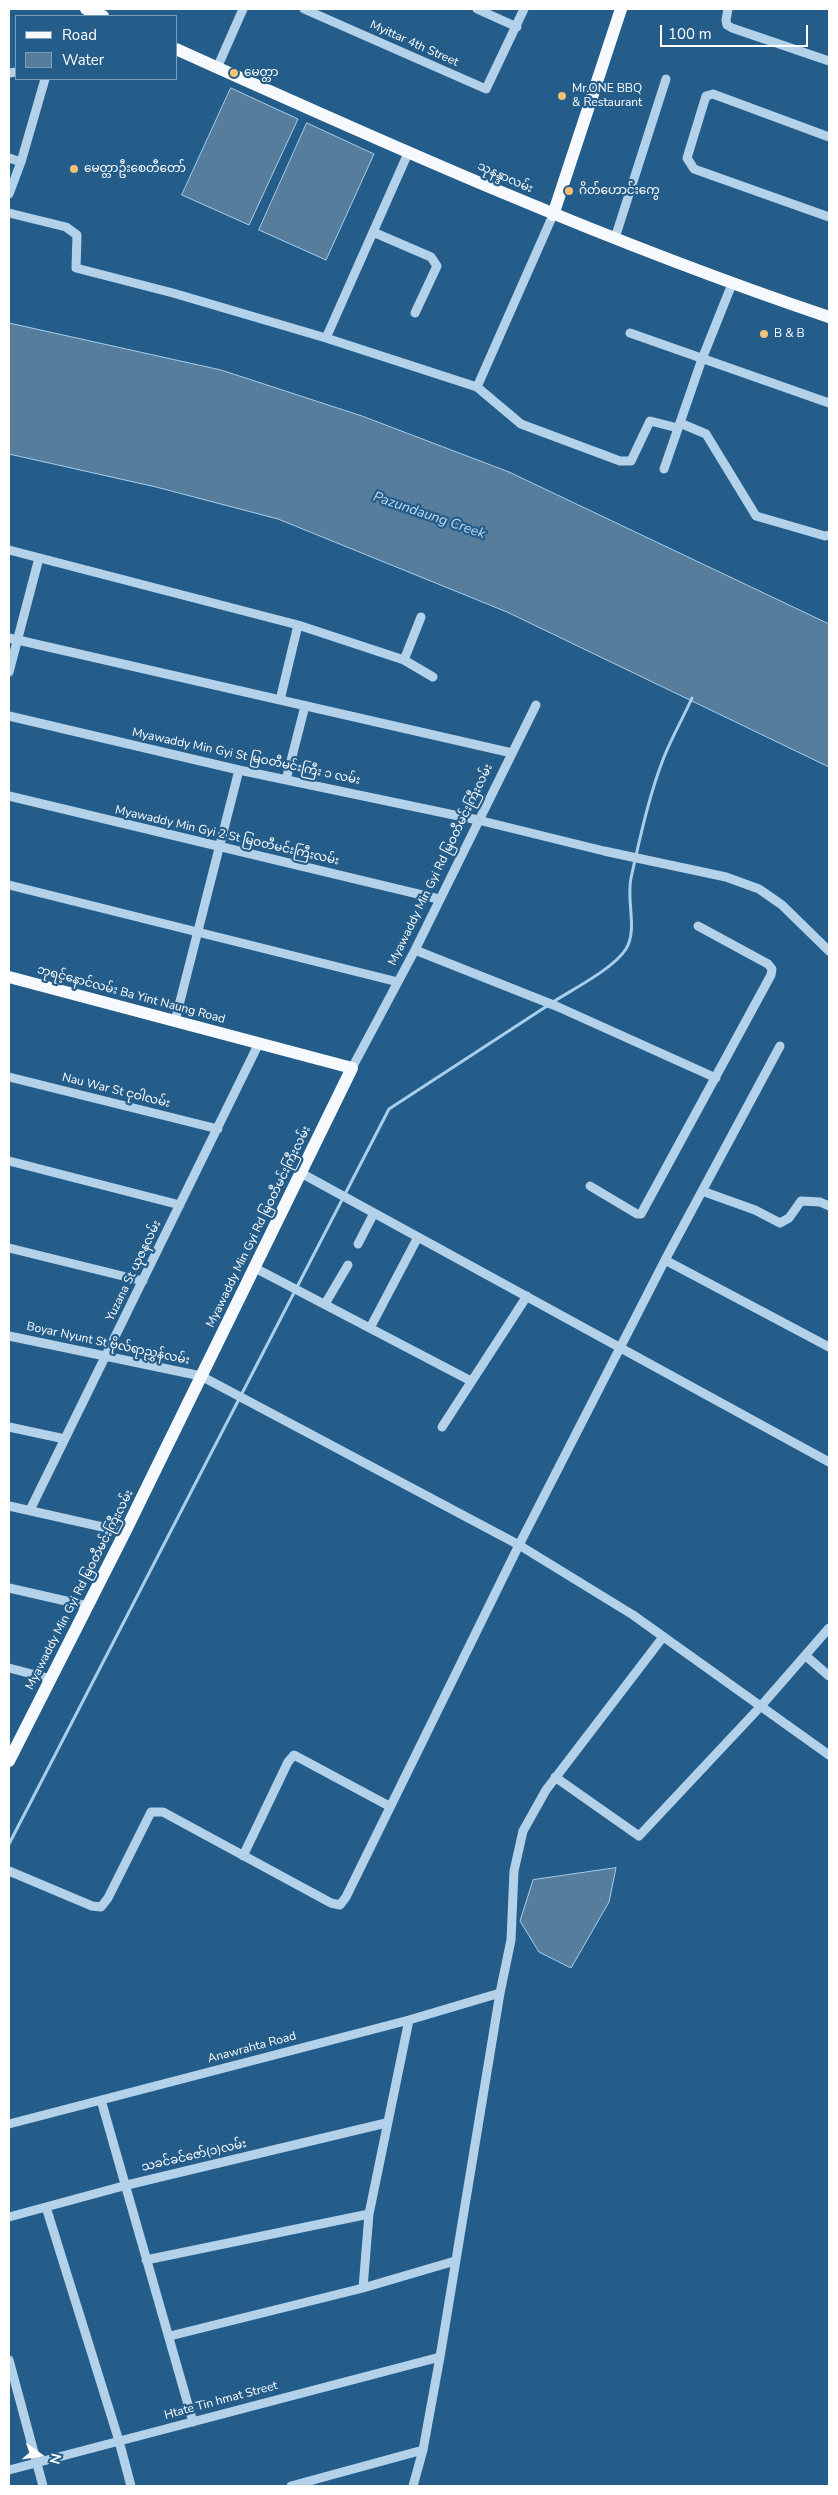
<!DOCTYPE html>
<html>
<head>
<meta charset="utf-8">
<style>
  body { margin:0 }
  #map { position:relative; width:838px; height:2495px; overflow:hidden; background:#255d8a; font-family:"Nunito Sans",sans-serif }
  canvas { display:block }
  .frame { position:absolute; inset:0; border:10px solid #fff; pointer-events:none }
  .legend { position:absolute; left:15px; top:15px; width:162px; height:65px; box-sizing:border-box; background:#255d8a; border:1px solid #7c9eb9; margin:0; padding:6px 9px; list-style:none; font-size:15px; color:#fff }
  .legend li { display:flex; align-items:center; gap:10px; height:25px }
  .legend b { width:25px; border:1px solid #7c9eb9 }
  .north { position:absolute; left:15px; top:2430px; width:50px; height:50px; -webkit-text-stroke:4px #255d8a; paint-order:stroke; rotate:104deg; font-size:14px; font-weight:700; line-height:20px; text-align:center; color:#fff }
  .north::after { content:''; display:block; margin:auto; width:18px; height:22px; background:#fff; clip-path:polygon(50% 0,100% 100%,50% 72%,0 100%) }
  .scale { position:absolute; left:660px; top:25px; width:148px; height:22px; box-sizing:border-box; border:2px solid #fff; border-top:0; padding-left:6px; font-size:15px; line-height:18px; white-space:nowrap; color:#fff; -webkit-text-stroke:4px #255d8a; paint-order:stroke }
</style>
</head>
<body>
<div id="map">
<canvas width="838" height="2495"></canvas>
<div class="frame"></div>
<ul class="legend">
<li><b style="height:6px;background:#f6fafe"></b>Road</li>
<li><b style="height:14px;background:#567d9c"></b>Water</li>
</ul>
<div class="north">N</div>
<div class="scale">100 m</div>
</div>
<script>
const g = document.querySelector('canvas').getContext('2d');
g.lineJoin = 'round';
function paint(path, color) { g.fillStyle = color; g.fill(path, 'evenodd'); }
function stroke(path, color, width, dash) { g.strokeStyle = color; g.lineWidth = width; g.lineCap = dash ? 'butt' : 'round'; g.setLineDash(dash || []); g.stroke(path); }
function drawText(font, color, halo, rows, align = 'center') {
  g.font = font + ' "Nunito Sans","Noto Sans Myanmar",sans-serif'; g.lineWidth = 4.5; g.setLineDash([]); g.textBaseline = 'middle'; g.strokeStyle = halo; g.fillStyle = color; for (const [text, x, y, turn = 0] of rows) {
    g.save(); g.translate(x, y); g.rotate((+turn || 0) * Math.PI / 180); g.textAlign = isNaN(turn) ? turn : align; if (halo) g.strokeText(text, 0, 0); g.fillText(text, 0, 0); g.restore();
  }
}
const water = new Path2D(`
  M231 88 298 119 249 225 182 195Z
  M307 123 374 154 326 260 259 230Z
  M9 323 221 370 362 416 509 472 829 624V767L507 612 278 519 156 487 9 454Z
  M616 1868 609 1902 571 1968 539 1952 520 1921 533 1880Z`);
paint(water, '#567d9c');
stroke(water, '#a7ceeb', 1);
stroke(new Path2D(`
  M553 1002C573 989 613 969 626 949 638 929 626 901 631 878 640 838 649 795 664 757 672 737 683 718 692 698
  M9 1844 389 1109 547 1006`), '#a7ceeb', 3);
stroke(new Path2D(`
  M304 9 486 89 524 9
  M477 9 517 27
  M728 9 726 20 727 25 732 28 829 61
  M217 68 243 9
  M9 73 16 72
  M829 137 713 94 706 96 687 158 694 169 829 217
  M9 158 21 162
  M9 194 21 162 45 79
  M9 213 66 227 77 235 76 268 173 293 326 338 477 387 521 424 620 461H631L650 421 678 428
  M373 232 431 257 437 266 415 313
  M615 238 666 79
  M630 333 829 403
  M326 338 409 151
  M477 387 553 215
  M680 423 706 434 756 516 825 536 829 535
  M664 469 702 359 732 284
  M9 550 298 625 280 700
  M298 625 404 660 433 677
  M9 638 512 753
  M404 660 421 617
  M9 672 39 558
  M9 716 239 770 478 820 604 851 726 877 759 889 782 905 829 951
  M286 780 305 706
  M9 796 439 899
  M9 885 398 982
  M415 950 556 1006 716 1078
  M175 1021 239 770
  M780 1046 665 1260 829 1347
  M352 1068 415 950 536 705
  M9 1077 218 1129
  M9 1161 180 1205
  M301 1173 829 1462
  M590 1186 637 1214H641L771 975 772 969 768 964 698 926
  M702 1191 755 1210 780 1223 789 1218 801 1201 820 1202 829 1206
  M358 1244 374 1213
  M9 1248 143 1281
  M255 1268 471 1381
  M325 1304 348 1265
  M370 1328 418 1237
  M9 1336 201 1376 519 1545 633 1615 829 1755
  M9 1427 65 1439
  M442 1427 527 1296
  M9 1506 125 1532
  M30 1510 259 1043
  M9 1588 88 1606
  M806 1656 829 1676
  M9 1668 51 1679
  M555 1777 639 1836 761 1706 829 1628
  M243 1856 288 1762 294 1755 389 1806
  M9 1871 92 1906 101 1907 108 1898 151 1812H163L331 1903 340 1905 346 1897 519 1545 665 1260
  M101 2100 193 2422
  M9 2124 409 2020 500 1993
  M46 2207 119 2441 131 2486
  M9 2217 127 2185 386 2123
  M146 2260 369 2214
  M363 2288 369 2214 409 2020
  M170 2336 363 2288 455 2261
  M9 2360 43 2486
  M9 2470 440 2357
  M291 2486 423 2450
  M413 2486 423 2450 440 2357 500 1993 511 1940 514 1871 523 1831 546 1790 663 1637`), '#b3d2ea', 9);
stroke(new Path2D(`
  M86 9 103 16
  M176 49C391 146 606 242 829 317
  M553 215 621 9
  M9 977 352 1068 125 1532 9 1761`), '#f6fafe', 12);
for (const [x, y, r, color] of [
  [234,73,5,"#f4c177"],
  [562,96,5,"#f4c177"],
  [74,169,5,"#f4c177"],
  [569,191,5,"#f4c177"],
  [764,334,5,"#f4c177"]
]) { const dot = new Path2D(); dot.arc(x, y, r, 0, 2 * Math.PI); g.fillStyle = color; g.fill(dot); stroke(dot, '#255d8a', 2); }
drawText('12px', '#fff', '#255d8a', [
  ["Myittar 4th Street",414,44,24],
  ["သုနန္ဒာလမ်း",505,178,24],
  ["Myawaddy Min Gyi St မြဝတီမင်းကြီး ၁ လမ်း",246,757,12],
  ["Myawaddy Min Gyi 2 St မြဝတီမင်းကြီးလမ်း",227,836,13],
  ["Myawaddy Min Gyi Rd မြဝတီမင်းကြီးလမ်း",441,865,-64],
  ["ဘုရင့်နောင်လမ်း Ba Yint Naung Road",131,995,15],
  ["Nau War St ငုဝါလမ်း",116,1091,14],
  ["Myawaddy Min Gyi Rd မြဝတီမင်းကြီးလမ်း",259,1227,-64],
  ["Yuzana St ယုဇနလမ်း",134,1271,-64],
  ["Boyar Nyunt St ဗိုလ်ရာညွှန်လမ်း",108,1344,12],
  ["Myawaddy Min Gyi Rd မြဝတီမင်းကြီးလမ်း",80,1590,-63],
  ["Anawrahta Road",252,2048,-15],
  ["သခင်ခင်ဇော်(၁)လမ်း",194,2156,-13],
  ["Htate Tin hmat Street",221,2401,-15]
]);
drawText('12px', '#fff', '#255d8a', [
  ["မေတ္တာ",244,73],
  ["Mr.ONE BBQ",572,89],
  ["& Restaurant",572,103],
  ["မေတ္တာဦးစေတီတော်",84,169],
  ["ဂိတ်ဟောင်းကွေ",579,191],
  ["B & B",774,334]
], 'left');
drawText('italic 14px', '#bfdbf1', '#255d8a', [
  ["Pazundaung Creek",429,516,19]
]);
</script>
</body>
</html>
